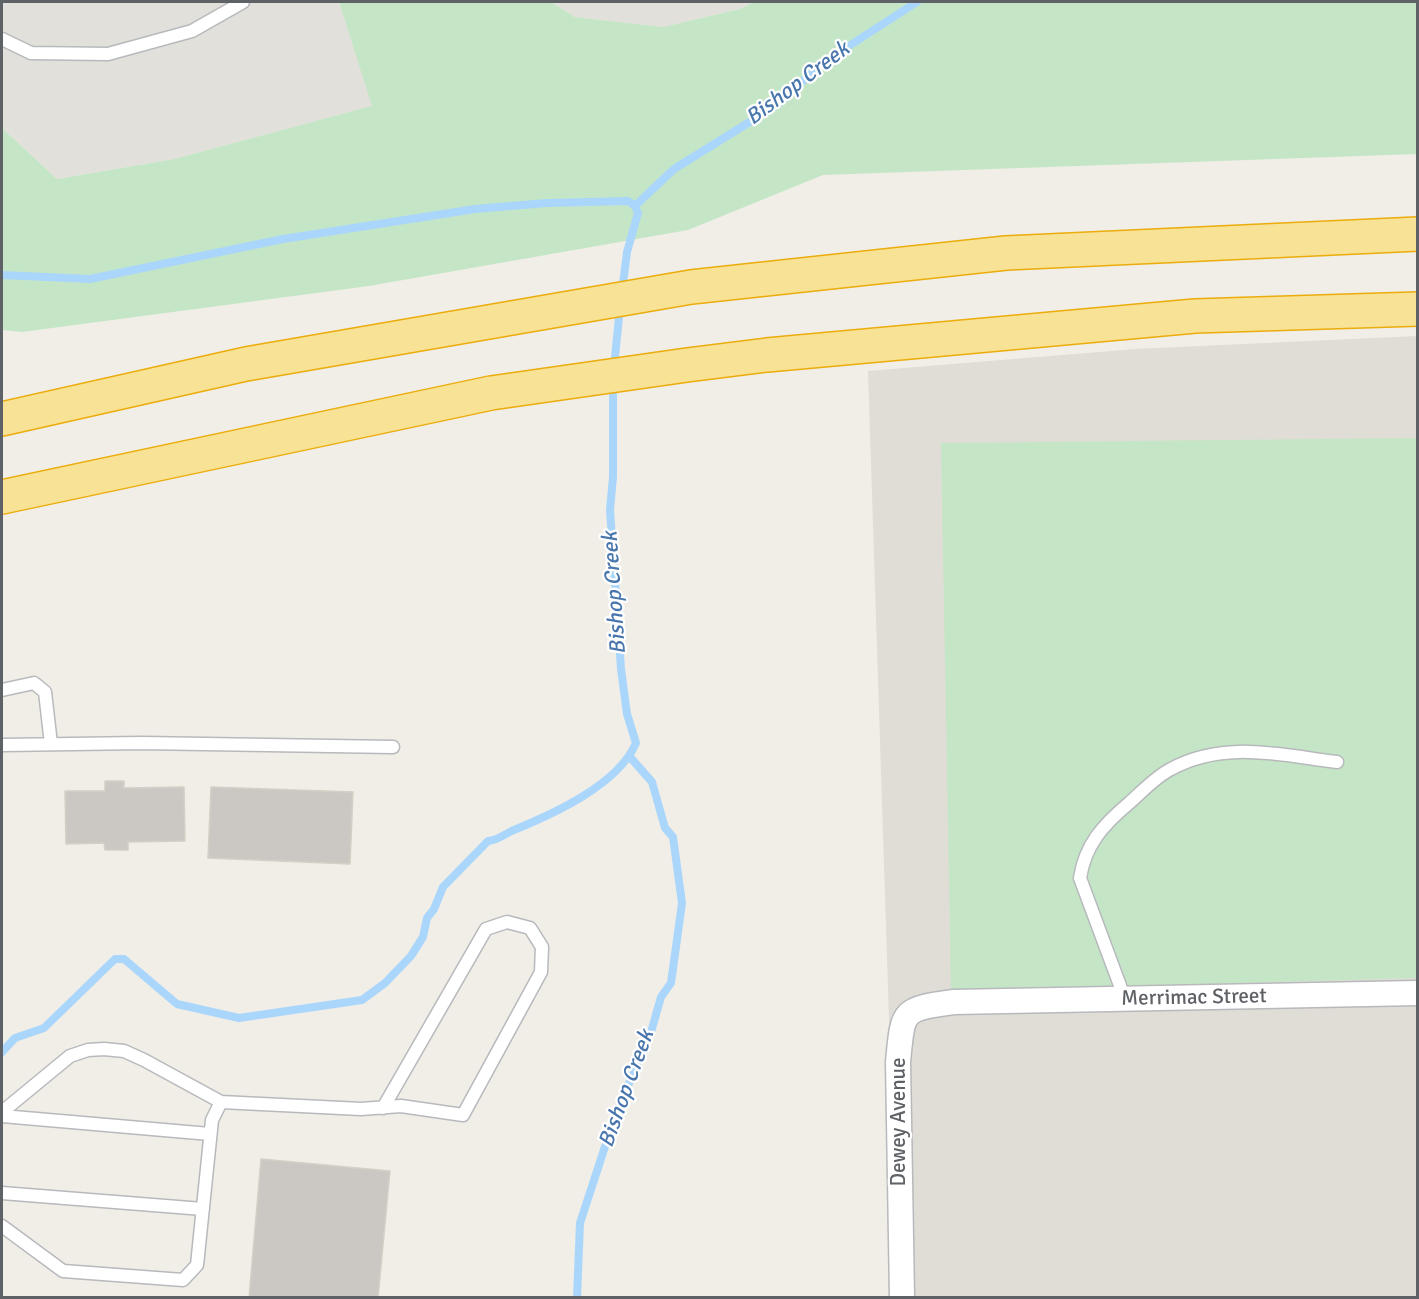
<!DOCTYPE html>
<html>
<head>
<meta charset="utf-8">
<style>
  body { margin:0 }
  #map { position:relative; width:1419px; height:1299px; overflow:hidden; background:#f0eee7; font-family:Signika,sans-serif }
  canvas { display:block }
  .frame { position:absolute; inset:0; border:3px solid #5e6166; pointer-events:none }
</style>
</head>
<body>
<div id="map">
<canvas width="1419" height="1299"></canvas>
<div class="frame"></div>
</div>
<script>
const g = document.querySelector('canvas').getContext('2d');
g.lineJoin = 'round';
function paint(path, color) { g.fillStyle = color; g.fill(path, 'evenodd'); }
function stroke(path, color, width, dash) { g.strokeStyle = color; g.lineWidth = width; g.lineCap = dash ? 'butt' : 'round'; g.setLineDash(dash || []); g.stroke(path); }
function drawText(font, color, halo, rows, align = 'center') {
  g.font = font + ' Signika,sans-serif'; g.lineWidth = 4.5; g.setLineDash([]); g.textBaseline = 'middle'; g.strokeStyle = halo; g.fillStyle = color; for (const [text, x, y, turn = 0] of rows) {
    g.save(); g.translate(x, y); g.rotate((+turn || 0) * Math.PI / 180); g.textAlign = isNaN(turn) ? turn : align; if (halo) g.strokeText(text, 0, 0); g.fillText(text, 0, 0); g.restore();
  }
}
paint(new Path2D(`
  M2 2H339L373 106 174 159 57 179 2 128Z
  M551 2H754L740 9 663 27 575 17Z`), '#e1e0db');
paint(new Path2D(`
  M1417 336V1297H898L868 371 1135 349Z`), '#dfddd5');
paint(new Path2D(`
  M339 2H551L575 17 663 27 740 9 754 2H1417V154L823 175 688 230 369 286 22 332 2 330V128L57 179 174 159 372 106Z
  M1417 438V978L951 991 941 443Z`), '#c5e6c6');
stroke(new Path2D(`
  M635 206 674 169 777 105 821 64 917 2
  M2 275 90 279 283 239 475 209 547 203 628 201 635 206
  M622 292 627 252 638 213 635 206
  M614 367 620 307
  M2 1052 15 1038 44 1028 115 959H124L177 1004 239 1018 362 1000 385 983 411 956 423 937 427 918 434 909 443 887 488 841C499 840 504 834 514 830 553 814 618 785 636 743L627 714 621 669 610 510 613 477V382
  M577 1298 580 1223 615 1116 651 1032 661 997 671 983 682 903 673 837 665 828 652 782 630 757`), '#abd6fb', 8);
const building = new Path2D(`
  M105 781H124V788L184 787 185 841 128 842V850H105L104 843 66 844 65 791H105Z
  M211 787 353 792 350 864 208 858Z
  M261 1159 390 1171 378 1298H249Z`);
paint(building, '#cbc8c4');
stroke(building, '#d4d0c5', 1.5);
const lane = new Path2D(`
  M2 39 31 53 108 54 192 31 243 2
  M2 690 34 683 45 692 51 744
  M2 745 142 743 393 747
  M1125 999 1080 878C1085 845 1103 825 1128 804 1142 792 1155 777 1171 769 1223 740 1280 755 1337 762
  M2 1112 70 1056 88 1050 104 1049 124 1051 144 1060 221 1102 361 1109 401 1106 463 1115 541 972 542 947 530 928 507 922 486 929 383 1108
  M2 1116 210 1134
  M2 1193 203 1209
  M2 1226 63 1271 183 1280 197 1265 212 1120 221 1102`);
const street = new Path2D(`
  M902 1298 898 1062C903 1010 901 1009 954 1002L1418 993`);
const highway = new Path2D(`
  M2 419 246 364 691 287 1006 253 1418 234
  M2 497 491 393 687 365 767 355 1195 316 1418 309`);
stroke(lane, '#b7b9bc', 15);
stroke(street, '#b7b9bc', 27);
stroke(highway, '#ebac0c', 36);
stroke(lane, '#fff', 12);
stroke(street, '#fff', 24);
stroke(highway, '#f8e295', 33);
drawText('21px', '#5e6166', '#fff', [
  ["Merrimac Street",1194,998,-1],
  ["Dewey Avenue",899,1122,-90]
]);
drawText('italic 22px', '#4876ad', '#fff', [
  ["Bishop Creek",798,84,-37],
  ["Bishop Creek",615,593,-94],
  ["Bishop Creek",627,1089,-70]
]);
</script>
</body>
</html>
